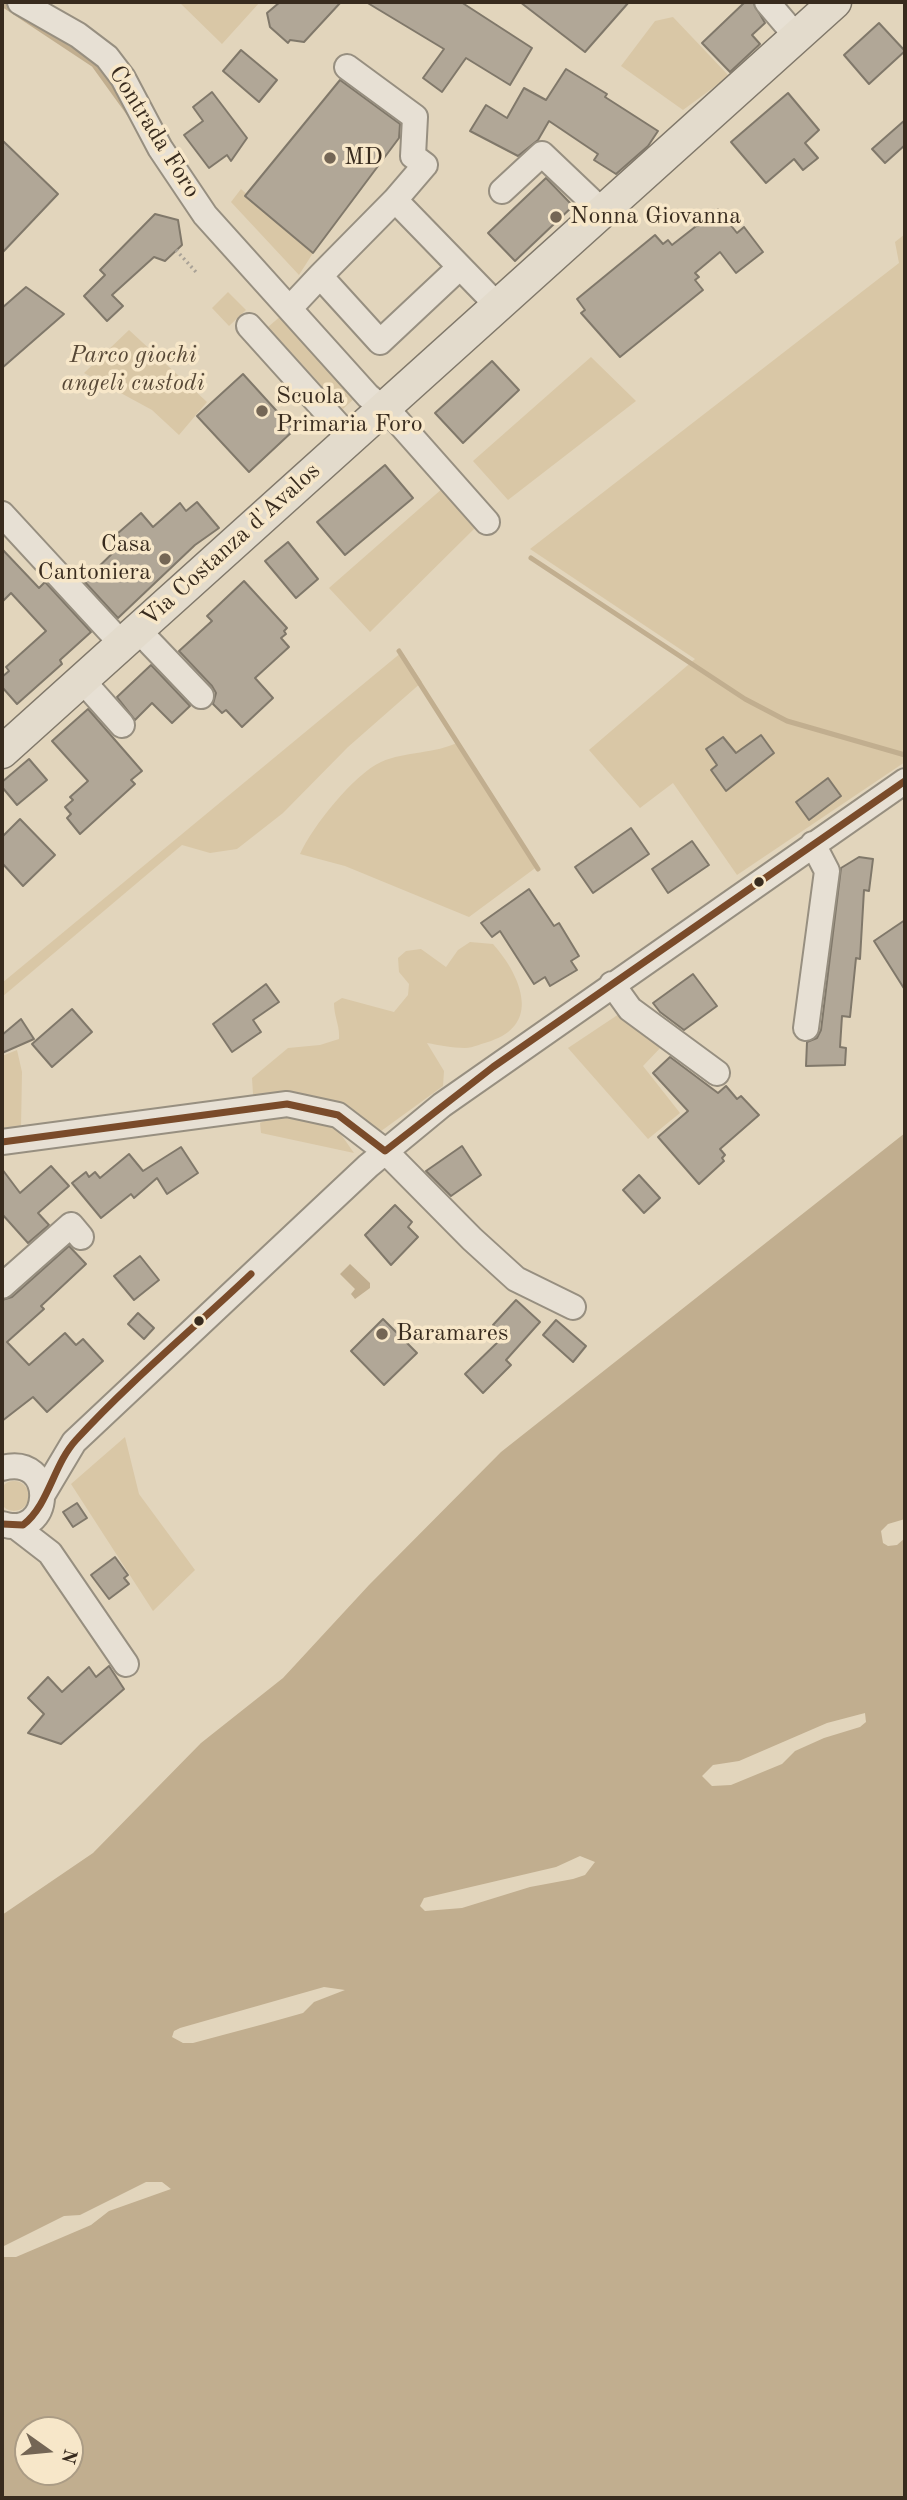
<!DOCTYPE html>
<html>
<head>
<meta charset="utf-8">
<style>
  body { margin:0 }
  #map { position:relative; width:907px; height:2500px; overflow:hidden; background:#e2d5bc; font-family:"Old Standard TT",serif }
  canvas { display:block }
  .frame { position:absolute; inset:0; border:4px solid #382b1e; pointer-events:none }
  .north { position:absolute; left:14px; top:2416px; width:70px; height:70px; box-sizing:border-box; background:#f7e7c9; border:2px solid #ab9c85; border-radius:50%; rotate:105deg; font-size:19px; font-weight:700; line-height:28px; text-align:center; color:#382b1e }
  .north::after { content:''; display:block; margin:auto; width:24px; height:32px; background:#746655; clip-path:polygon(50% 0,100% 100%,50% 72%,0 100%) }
</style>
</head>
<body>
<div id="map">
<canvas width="907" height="2500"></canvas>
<div class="frame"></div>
<div class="north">N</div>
</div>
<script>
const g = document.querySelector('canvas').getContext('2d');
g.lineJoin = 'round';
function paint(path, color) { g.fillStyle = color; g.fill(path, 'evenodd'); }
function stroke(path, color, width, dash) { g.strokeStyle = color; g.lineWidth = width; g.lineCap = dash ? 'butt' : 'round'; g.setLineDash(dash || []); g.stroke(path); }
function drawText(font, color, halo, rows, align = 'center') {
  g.font = font + ' "Old Standard TT",serif'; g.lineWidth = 7; g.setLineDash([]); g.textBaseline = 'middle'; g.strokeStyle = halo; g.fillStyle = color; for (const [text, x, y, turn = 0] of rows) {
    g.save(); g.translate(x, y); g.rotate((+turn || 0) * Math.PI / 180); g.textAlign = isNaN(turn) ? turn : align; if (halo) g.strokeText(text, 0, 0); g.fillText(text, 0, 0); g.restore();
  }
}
paint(new Path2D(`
  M179 2H260L222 44Z
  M673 17 729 76 683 110 621 66 655 21Z
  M241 189 313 253 299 275 231 202Z
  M905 234V762L737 875 673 783 640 808 589 750 695 659 530 549 899 263 895 242Z
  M228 292 246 310 229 326 212 308Z
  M282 315 356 397 343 409 268 327Z
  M129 330 207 402 179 435 152 410 84 373Z
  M591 357 636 401 508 500 473 461Z
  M443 488 476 527 370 632 329 588Z
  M402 652 422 682 348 747 283 813 237 849 210 853 182 845 2 997V983Z
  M459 742 538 866 469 917 345 866 300 854C312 827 354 774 381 762 406 751 435 754 459 742Z
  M470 942 493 944C519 973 543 1023 491 1041 483 1043 473 1048 465 1048 452 1048 439 1045 427 1043L444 1071 443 1086 377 1134 347 1113 340 1133 354 1153 261 1133 260 1123 272 1117 253 1094 252 1078 288 1048 320 1045 339 1039C340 1026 334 1017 334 1003L342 998 394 1012 408 995 409 984 399 972 398 958 406 951 421 949 446 967 458 950Z
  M625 1010 664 1044 643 1066 680 1113 648 1139 568 1048Z
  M17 1050 22 1072 21 1128 2 1131V1056Z
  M125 1437 139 1494 195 1570 153 1611 71 1484Z
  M-1 1496a15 15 0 1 1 30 0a15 15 0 1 1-30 0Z`), '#d9c7a6');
paint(new Path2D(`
  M905 1133V2498H2V1915L93 1853 201 1743 283 1678 369 1585 501 1452ZM28 2430H70V2472H28Z
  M350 1264 370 1283V1288L355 1299 351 1294 355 1289 340 1274Z`), '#c1ae8f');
paint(new Path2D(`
  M905 1519V1538L897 1545 888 1546 883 1543 881 1531 888 1524Z
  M865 1713 866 1722 860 1727 824 1738 795 1751 782 1764 731 1785 712 1786 702 1776 713 1765 739 1761 827 1723Z
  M580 1856 595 1862 585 1875 573 1879 530 1887 462 1908 425 1911 420 1906 424 1898 556 1867Z
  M324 1987 345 1990 314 2002 303 2013 264 2024 193 2043H183L172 2037 174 2031 180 2028Z
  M146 2182H162L171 2189 109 2211 91 2225 16 2257H2V2247L64 2216 80 2215Z`), '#e2d5bc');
stroke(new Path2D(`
  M2 4 94 65 130 115
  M531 558 745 699 787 721 905 755
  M399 651 538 869`), '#c1ae8f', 5);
const building = new Path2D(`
  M280 2H341L304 42 290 40 288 43 270 27 267 13Z
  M366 2H461L532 48 510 85 466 58 442 92 423 78 444 49Z
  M520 2H629L585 52Z
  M745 2H753L765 23 752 35 760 44 730 72 702 43Z
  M879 23 905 51 869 84 844 55Z
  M241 50 277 80 259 102 223 71Z
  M566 69 607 94 605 97 658 131 648 146 616 174 594 160 598 154 549 121 538 140 518 156 470 131 486 105 507 118 524 88 546 100Z
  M340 80 400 124 399 138 313 253 245 196Z
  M212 92 247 138 231 161 227 155 209 168 184 135 203 121 193 107Z
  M788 93 819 130 805 143 818 158 803 170 794 159 766 183 731 142Z
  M905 120V145L885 163 872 149Z
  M2 140 58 194 2 253Z
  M546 178 573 206 515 261 488 233Z
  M718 209 737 233 744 227 763 252 736 273 720 252 695 273 699 277 695 280 703 290 620 357 581 313 585 310 577 299 655 235 663 244 668 240 672 245Z
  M155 214 178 220 182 245 165 261 154 257 112 295 123 306 107 321 84 296 105 275 100 270Z
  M26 287 64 314 2 368V308Z
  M492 361 519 390 463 443 435 413Z
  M243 374 294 430 249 472 197 416Z
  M385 465 413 498 345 555 317 522Z
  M197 502 219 528 195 545 118 618 84 581 124 542 117 534 141 513 153 527 180 503 186 511Z
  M288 542 318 579 296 598 265 561Z
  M2 549 39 588 45 582 91 632 60 660 62 664 17 704 2 687V677L9 671 6 667 46 631 11 593 2 602Z
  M244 581 287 628 284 631 286 634 281 638 289 647 255 678 273 698 242 727 226 710 222 713 213 704 216 693 212 686 179 651 212 621 207 616Z
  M151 665 190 706 172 723 152 703 135 720 117 697Z
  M88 709 142 771 131 780 135 784 80 834 67 818 71 814 65 807 73 800 70 797 88 781 52 741Z
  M761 735 774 753 726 791 711 770 717 765 706 749 723 737 736 753Z
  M29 759 47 780 17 805 2 787V782Z
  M828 778 841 796 809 820 796 802Z
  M20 819 55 855 23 886 2 863V837Z
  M631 828 649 854 593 893 575 867Z
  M692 841 709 865 668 893 652 869Z
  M859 857 873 859 869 891 864 890 860 959 856 958 850 1017 842 1016 840 1047 846 1048 845 1065 806 1066 807 1042 817 1038 821 1030 841 868Z
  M529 889 554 926 559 923 579 956 571 961 577 970 550 986 545 977 534 984 500 931 492 937 481 923Z
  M905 920V990L874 941Z
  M693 974 717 1006 684 1030 660 1012 653 1003Z
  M266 984 279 1002 253 1020 261 1032 232 1052 213 1024Z
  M72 1009 92 1032 52 1067 32 1044Z
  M21 1019 34 1039 2 1053V1035Z
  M670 1057 718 1093 726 1086 737 1099 741 1096 759 1115 720 1149 725 1155 722 1158 724 1161 699 1184 658 1137 688 1111 653 1073Z
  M462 1146 481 1175 451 1196 426 1171Z
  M181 1147 198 1173 167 1194 157 1178 134 1198 131 1194 101 1218 72 1183 86 1172 89 1177 95 1172 100 1178 129 1154 143 1171Z
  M51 1166 69 1186 38 1213 49 1225 28 1243 2 1214V1169L20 1193Z
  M639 1175 660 1198 644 1213 623 1190Z
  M395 1205 412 1222 408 1227 418 1237 391 1265 365 1235Z
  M69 1246 86 1264 41 1306 44 1309 7 1342 29 1365 65 1333 76 1345 83 1339 103 1361 47 1412 33 1397 2 1421V1300L12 1297Z
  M140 1256 159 1280 134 1300 114 1276Z
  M516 1300 540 1322 506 1360 511 1365 483 1393 465 1374 504 1336 493 1325Z
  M138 1313 154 1328 144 1339 128 1324Z
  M383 1319 417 1353 384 1385 351 1351Z
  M556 1320 586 1346 573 1362 543 1335Z
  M77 1503 87 1518 73 1527 63 1512Z
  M115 1557 128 1575 124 1578 129 1584 109 1599 91 1575Z
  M109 1666 124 1689 61 1744 28 1733 44 1714 28 1698 48 1677 62 1692 89 1667 96 1677Z`);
paint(building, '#b1a797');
stroke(building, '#80786a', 2);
const minor = new Path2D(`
  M20 2 78 35 107 57 123 78 160 148 205 215 368 396 394 417 487 522
  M767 2 797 37
  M347 67 415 117 413 156 425 165 395 200
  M502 191 542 154 602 211
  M460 267 380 342 320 276 395 200 497 305
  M290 308 320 276
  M249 326 349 437
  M2 514 122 644
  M138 630 201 696
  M82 680 122 725
  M612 984 630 1009 717 1073
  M806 1028 827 871 813 844
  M2 1142 287 1104 338 1115 385 1151 472 1239 516 1279 573 1307
  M2 1286 71 1225 81 1237
  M2 1468C58 1453 53 1541 2 1524
  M43 1494 74 1442 368 1166 442 1105 905 781
  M15 1526 50 1553 126 1664`);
const major = new Path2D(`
  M2 752 835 2`);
stroke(minor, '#978f80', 28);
stroke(major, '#80786a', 35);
stroke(new Path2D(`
  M176 250 196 272`), '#a9a297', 3.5, [2, 3.5]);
stroke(minor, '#e7e0d4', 24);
stroke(major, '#e3dbcc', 32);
stroke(new Path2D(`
  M2 1142 287 1104 338 1115 385 1151 493 1067 905 781
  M2 1524 23 1525C49 1505 53 1465 76 1440 130 1381 193 1329 251 1274`), '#7a4b2a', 7);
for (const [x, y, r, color] of [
  [330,158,7,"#746655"],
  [556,217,7,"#746655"],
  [262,411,7,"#746655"],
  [165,559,7,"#746655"],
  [759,882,6,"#382b1e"],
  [199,1321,6,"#382b1e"],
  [382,1334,7,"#746655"]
]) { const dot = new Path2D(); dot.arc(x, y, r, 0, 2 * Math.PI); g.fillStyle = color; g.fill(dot); stroke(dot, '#f7e7c9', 2.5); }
drawText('24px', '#382b1e', '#f7e7c9', [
  ["Contrada Foro",154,132,58],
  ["Via Costanza d'Avalos",231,545,-42]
]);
drawText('24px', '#382b1e', '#f7e7c9', [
  ["MD",344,158],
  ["Nonna Giovanna",570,217],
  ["Scuola",276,397],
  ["Primaria Foro",276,425],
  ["Casa",151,545,"right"],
  ["Cantoniera",151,573,"right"],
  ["Baramares",396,1334]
], 'left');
drawText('italic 24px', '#574836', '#f7e7c9', [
  ["Parco giochi",133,356],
  ["angeli custodi",133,384]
]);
</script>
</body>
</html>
